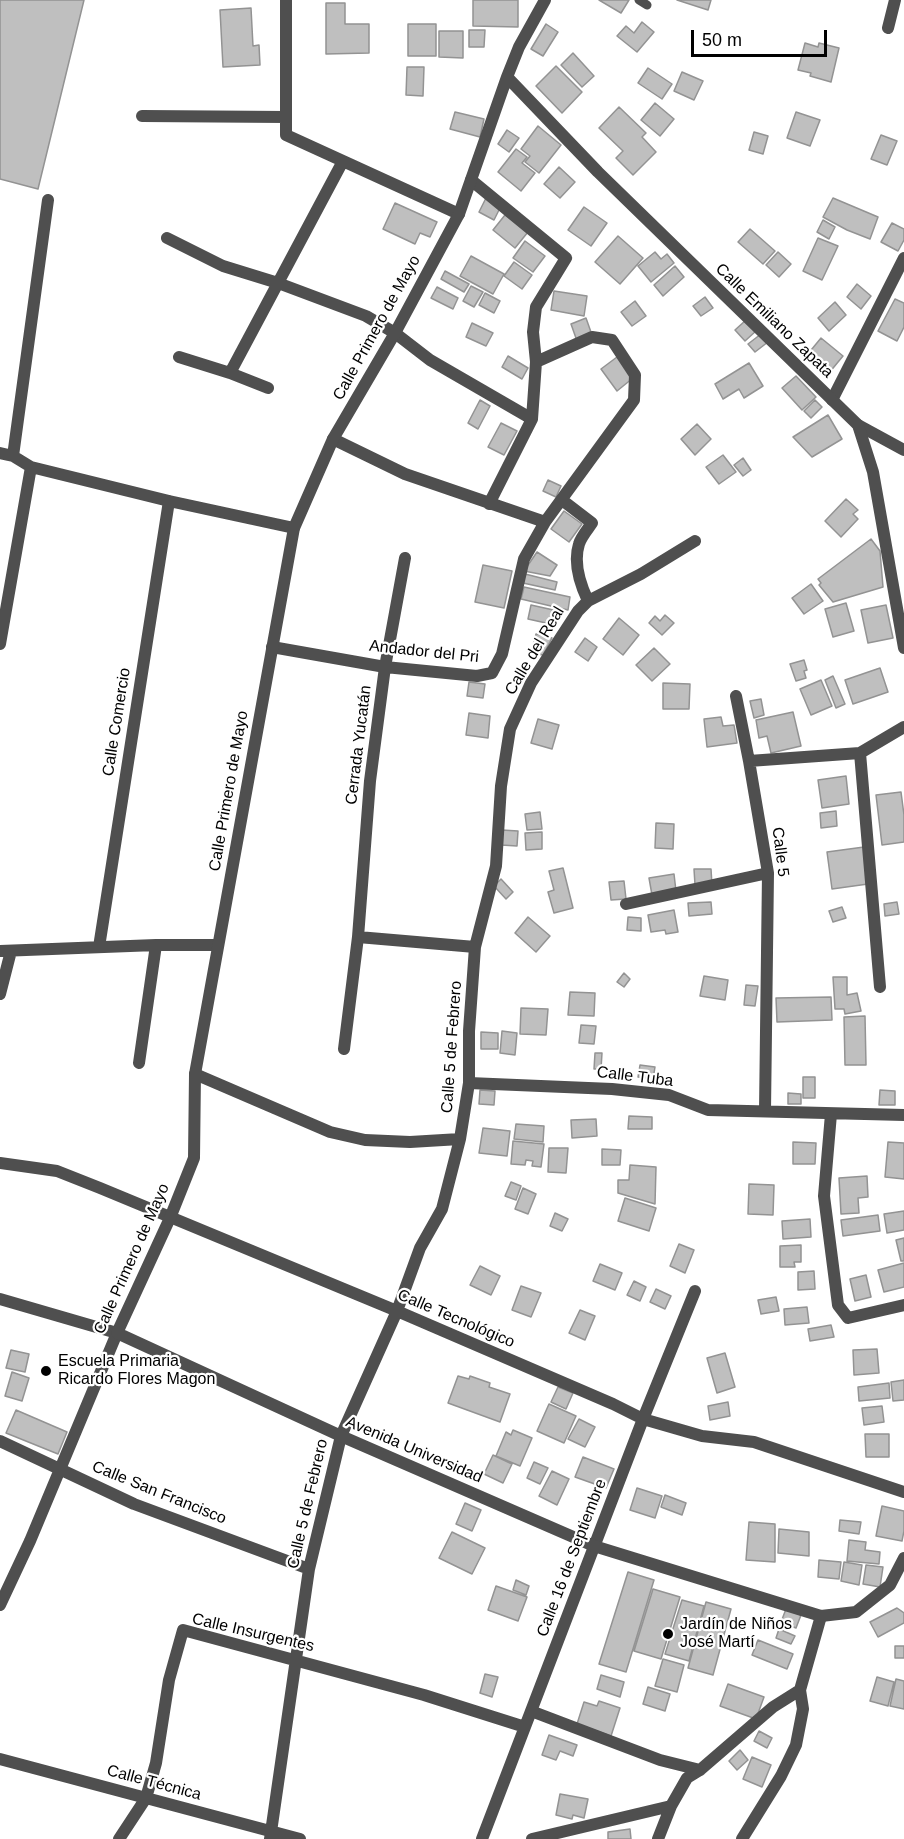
<!DOCTYPE html>
<html>
<head>
<meta charset="utf-8">
<style>
  body { margin:0 }
  #map { position:relative; width:904px; height:1839px; overflow:hidden; background:#fff; font-family:Helvetica,sans-serif }
  canvas { display:block }
  .scale { position:absolute; left:691px; top:30px; width:136px; height:27px; box-sizing:border-box; border:3px solid #000; border-top:0; padding-left:8px; font-size:18px; line-height:21px; white-space:nowrap; color:#000; -webkit-text-stroke:4px #fff; paint-order:stroke }
</style>
</head>
<body>
<div id="map">
<canvas width="904" height="1839"></canvas>
<div class="scale">50 m</div>
</div>
<script>
const g = document.querySelector('canvas').getContext('2d');
g.lineJoin = 'round';
function paint(path, color) { g.fillStyle = color; g.fill(path, 'evenodd'); }
function stroke(path, color, width, dash) { g.strokeStyle = color; g.lineWidth = width; g.lineCap = dash ? 'butt' : 'round'; g.setLineDash(dash || []); g.stroke(path); }
function drawText(font, color, halo, rows, align = 'center') {
  g.font = font + ' Helvetica,sans-serif'; g.lineWidth = 4.5; g.setLineDash([]); g.textBaseline = 'middle'; g.strokeStyle = halo; g.fillStyle = color; for (const [text, x, y, turn = 0] of rows) {
    g.save(); g.translate(x, y); g.rotate((+turn || 0) * Math.PI / 180); g.textAlign = isNaN(turn) ? turn : align; if (halo) g.strokeText(text, 0, 0); g.fillText(text, 0, 0); g.restore();
  }
}
const building = new Path2D(`
  M0 0H84L38 189 0 179Z
  M473 0H518V27L473 26Z
  M599 0H629L621 13Z
  M677 0H711L708 10Z
  M326 3H345V24H369V53L326 54Z
  M251 8 253 46 259 45 260 65 223 67 220 10Z
  M642 22 654 32 637 52 617 36 626 26 634 33Z
  M408 24H436V56H408Z
  M546 24 558 32 543 56 531 49Z
  M469 30H485L484 47H469Z
  M439 31H463V58L439 57Z
  M805 43 818 47 819 43 839 48 831 82 810 76 811 73 798 70Z
  M573 53 594 76 582 87 561 65Z
  M556 66 582 92 562 113 536 86Z
  M407 67H424L423 96 406 95Z
  M648 68 672 84 662 99 638 83Z
  M682 72 703 81 694 100 674 91Z
  M655 103 674 119 660 136 641 120Z
  M619 107 646 133 642 137 656 152 633 175 616 158 623 151 599 128Z
  M455 112 484 119 480 137 450 129Z
  M796 112 820 120 810 146 787 138Z
  M538 126 561 145 539 173 525 162 530 156 521 149Z
  M507 130 519 138 509 152 498 144Z
  M754 132 768 136 763 154 749 150Z
  M881 135 897 141 887 165 871 159Z
  M516 149 527 157 522 163 535 173 521 191 498 172Z
  M559 167 575 182 560 198 544 184Z
  M486 198 501 206 494 220 479 212Z
  M833 198 878 217 870 239 847 230 823 217Z
  M395 203 437 222 430 237 420 233 415 244 383 229Z
  M584 207 607 223 591 246 568 230Z
  M505 215 528 232 515 248 493 230Z
  M823 220 835 227 829 239 817 232Z
  M892 223 904 229V240L898 251 881 242Z
  M750 229 775 251 763 264 738 242Z
  M618 236 643 258 620 284 595 262Z
  M818 238 838 246 822 280 803 271Z
  M525 241 545 256 533 272 513 258Z
  M655 252 661 259 667 254 674 263 651 282 638 266Z
  M778 252 791 264 779 277 766 265Z
  M471 256 504 274 493 294 460 276Z
  M514 262 532 275 522 289 504 276Z
  M675 266 684 277 663 296 654 285Z
  M445 271 469 284 464 292 441 279Z
  M857 284 871 296 861 309 847 297Z
  M471 286 483 292 474 307 463 301Z
  M437 287 458 298 453 309 431 298Z
  M554 291 587 296 584 316 551 310Z
  M485 293 500 301 494 313 479 305Z
  M705 297 713 308 701 316 693 306Z
  M895 299 904 303V327L897 341 878 331Z
  M635 301 646 316 632 326 621 312Z
  M835 302 846 315 829 331 818 318Z
  M586 318 592 335 577 341 571 324Z
  M746 320 756 331 745 341 735 330Z
  M472 323 493 333 486 346 466 337Z
  M761 334 768 342 755 352 748 344Z
  M821 338 843 356 829 373 807 355Z
  M508 356 528 368 522 379 502 367Z
  M617 357 633 378 617 391 601 369Z
  M749 363 763 386 744 398 739 389 723 399 715 384Z
  M796 376 816 397 802 410 782 388Z
  M480 400 490 406 478 429 468 423Z
  M815 400 822 407 811 418 804 411Z
  M828 415 842 439 812 457 793 437Z
  M501 423 517 431 504 455 488 447Z
  M697 424 711 439 695 455 681 439Z
  M723 455 736 472 719 484 706 467Z
  M743 458 751 470 743 476 734 465Z
  M548 480 561 486 556 497 543 491Z
  M846 499 858 510 853 514 858 519 841 537 825 521Z
  M564 511 582 524 569 542 551 529Z
  M871 539 880 551 883 587 833 602 819 585 821 583 818 579Z
  M537 552 557 565 550 576 524 571Z
  M483 565 512 571 504 608 475 602Z
  M525 574 557 582 555 590 523 583Z
  M811 584 823 601 804 614 792 598Z
  M524 587 570 597 568 610 521 599Z
  M846 603 854 631 833 637 825 609Z
  M531 605 558 611 555 625 528 619Z
  M886 605 893 638 868 643 861 610Z
  M665 615 674 623 662 635 649 623 655 616 660 621Z
  M619 618 639 635 623 655 603 639Z
  M536 634 552 638 543 655 531 653Z
  M585 638 597 647 588 661 575 652Z
  M654 648 670 664 652 681 636 665Z
  M804 660 807 670 804 671 806 678 796 681 790 664Z
  M880 668 888 692 853 704 845 680Z
  M833 676 845 704 836 708 825 680Z
  M821 680 832 706 811 715 800 689Z
  M469 682 485 684 483 698 467 696Z
  M663 683 690 684 689 709H663Z
  M761 699 764 715 754 718 750 701Z
  M793 712 801 746 771 753 767 736 759 738 756 720Z
  M469 713 490 716 488 738 466 735Z
  M721 717 723 726 734 725 737 743 707 747 704 719Z
  M538 719 559 725 552 749 531 743Z
  M846 776 849 804 822 808 818 780Z
  M901 792 904 815V842L882 845 876 795Z
  M836 811 837 826 821 828 820 813Z
  M540 812 542 829 527 830 525 814Z
  M656 823 674 824 673 849 655 848Z
  M502 830 518 831 517 846 501 845Z
  M542 832V849L526 850 525 833Z
  M864 847 868 884 832 889 827 852Z
  M563 868 573 908 554 913 548 892 554 890 549 871Z
  M694 869H711L712 885H695Z
  M674 874 676 891 652 895 649 878Z
  M501 879 513 892 506 899 494 886Z
  M624 881 626 899 611 900 609 882Z
  M711 902 712 914 689 916 688 903Z
  M897 902 899 914 885 916 884 904Z
  M842 907 846 918 833 922 829 911Z
  M674 910 678 932 666 934 665 930 651 932 648 915Z
  M528 917 550 936 536 952 515 933Z
  M628 917 641 918V931L627 930Z
  M624 973 630 979 624 987 617 982Z
  M704 976 728 980 725 1000 700 996Z
  M833 977H847V995L857 993 861 1011 845 1014 844 1009H835Z
  M746 985 758 986 755 1006 744 1005Z
  M570 992 595 993 594 1016 568 1015Z
  M831 997 832 1020 777 1022 776 998Z
  M521 1008 548 1009 546 1035 520 1034Z
  M865 1016 866 1065H845L844 1017Z
  M581 1025 596 1026 594 1044 579 1043Z
  M502 1031 517 1033 515 1055 500 1053Z
  M481 1032 498 1033V1049H481Z
  M595 1053H602L601 1069H594Z
  M640 1065 655 1067 653 1079 638 1077Z
  M803 1077H815V1098H803Z
  M480 1090 495 1091 494 1105 479 1104Z
  M880 1090 895 1091V1105H879Z
  M788 1093 801 1094V1104H788Z
  M629 1116 652 1117V1129H628Z
  M596 1119 597 1136 572 1138 571 1120Z
  M516 1124 544 1126 543 1142 514 1139Z
  M483 1128 510 1131 507 1156 479 1153Z
  M513 1141 544 1144 541 1167 532 1166 533 1161 526 1160 525 1165 511 1164Z
  M793 1142 816 1143 815 1164H793Z
  M888 1142 904 1143V1179L885 1177Z
  M549 1148H568L566 1173 548 1172Z
  M602 1149 621 1150 620 1165H602Z
  M630 1165 656 1167 655 1204 618 1193V1180H629Z
  M867 1176 868 1197 858 1198 859 1213 841 1214 839 1178Z
  M511 1182 521 1186 516 1200 505 1196Z
  M749 1184 774 1185 773 1215 748 1214Z
  M523 1188 536 1194 528 1214 515 1209Z
  M625 1198 656 1208 649 1231 618 1221Z
  M904 1211V1230L887 1233 884 1214Z
  M555 1213 568 1219 562 1231 550 1226Z
  M878 1215 880 1231 843 1236 841 1220Z
  M810 1219 811 1237 783 1239 782 1221Z
  M904 1238V1261H901L896 1240Z
  M679 1244 694 1250 685 1273 670 1266Z
  M801 1245V1262H794L795 1267H780V1246Z
  M904 1263V1287L884 1292 878 1270Z
  M600 1264 622 1273 615 1290 593 1281Z
  M480 1266 500 1276 491 1295 470 1285Z
  M814 1271 815 1289 798 1290V1272Z
  M866 1275 871 1297 855 1301 850 1279Z
  M634 1281 646 1287 640 1301 627 1295Z
  M521 1286 541 1293 531 1317 512 1310Z
  M656 1289 671 1296 665 1309 650 1302Z
  M776 1297 779 1311 761 1314 758 1300Z
  M807 1307 809 1323 785 1325 784 1309Z
  M580 1310 595 1316 585 1340 569 1333Z
  M831 1325 834 1337 810 1341 808 1329Z
  M877 1349 879 1373 854 1375 853 1350Z
  M11 1350 29 1354 25 1372 6 1368Z
  M725 1353 735 1387 717 1393 707 1358Z
  M12 1372 29 1378 22 1401 5 1396Z
  M458 1376 469 1379 470 1376 490 1383 489 1387 510 1394 500 1422 448 1403Z
  M904 1380V1400L893 1401 891 1382Z
  M889 1383 890 1398 859 1401 858 1387Z
  M558 1387 573 1393 566 1409 551 1402Z
  M728 1402 730 1416 710 1420 708 1406Z
  M549 1404 576 1416 564 1443 537 1431Z
  M882 1406 884 1422 864 1425 862 1408Z
  M16 1410 67 1432 58 1454 6 1433Z
  M579 1419 595 1427 585 1447 568 1439Z
  M513 1430 532 1438 520 1466 496 1456 506 1432 511 1435Z
  M865 1434H889V1457H866Z
  M493 1455 512 1464 503 1483 484 1474Z
  M583 1457 614 1469 606 1488 575 1477Z
  M534 1462 548 1468 540 1484 527 1478Z
  M552 1471 569 1479 557 1505 539 1496Z
  M637 1488 662 1496 655 1518 630 1510Z
  M665 1495 686 1503 682 1515 661 1507Z
  M465 1503 481 1510 472 1531 456 1524Z
  M882 1506 904 1511V1531L902 1541 876 1536Z
  M840 1520 861 1522 859 1534 839 1531Z
  M749 1522 775 1524V1562L746 1560Z
  M779 1529 809 1532V1556L778 1553Z
  M452 1532 485 1548 472 1574 439 1558Z
  M849 1540 866 1542 865 1550 880 1552 879 1564 847 1561Z
  M819 1560 841 1562 839 1579 818 1577Z
  M844 1562 862 1565 859 1585 841 1581Z
  M866 1565 883 1567 880 1587 863 1584Z
  M628 1572 654 1580 626 1672 599 1664Z
  M516 1580 529 1586 526 1595 513 1590Z
  M496 1586 527 1597 518 1621 488 1610Z
  M653 1589 680 1597 661 1659 634 1651Z
  M682 1600 704 1606 689 1661 665 1654Z
  M706 1602 731 1609 713 1675 688 1668Z
  M897 1608 904 1613V1623L878 1637 870 1622Z
  M786 1609 801 1615 796 1628 781 1622Z
  M779 1629 795 1636 791 1644 776 1638Z
  M758 1640 793 1654 787 1669 752 1655Z
  M895 1646H904V1658H895Z
  M663 1659 684 1665 677 1692 655 1686Z
  M485 1674 498 1677 492 1697 480 1693Z
  M601 1675 624 1682 620 1697 597 1689Z
  M877 1677 894 1682 888 1706 870 1701Z
  M896 1679 904 1681V1709L890 1706Z
  M728 1684 764 1697 756 1719 720 1706Z
  M648 1687 670 1694 665 1711 643 1704Z
  M599 1701 620 1708 611 1736 577 1724 584 1702 597 1706Z
  M759 1731 772 1738 767 1748 754 1741Z
  M549 1735 577 1745 573 1756 560 1751 556 1760 542 1755Z
  M740 1750 748 1760 737 1770 729 1761Z
  M752 1757 771 1765 762 1787 743 1779Z
  M560 1794 588 1799 584 1818 573 1815 572 1819 556 1815Z
  M630 1829 631 1839H608V1832Z`);
paint(building, '#bfbfbf');
stroke(building, '#939393', 1.5);
stroke(new Path2D(`
  M639 0 647 5`), '#4f4f4f', 9);
stroke(new Path2D(`
  M286 0V135L459 214
  M888 28 895 0
  M142 116 286 117
  M471 180 566 258 536 307 533 332 536 362 532 419 489 504
  M167 238 223 266 278 283 366 316 395 333 430 360 532 419
  M179 357 230 373 268 388
  M230 373 343 161
  M832 400 904 258
  M858 425 904 450
  M333 439 405 474 545 522
  M0 453 13 456 31 467 169 501 294 528
  M13 456 48 200
  M562 500 592 523C588 529 581 537 579 544 573 563 580 584 588 601
  M0 644 31 467
  M272 647 385 667 477 676 492 673 502 654 524 559 545 522 634 400 635 375 612 340 592 337 536 362
  M736 696 749 761 768 873 765 1111
  M860 753 880 987
  M749 761 860 753 904 727
  M626 904 768 873
  M358 937 475 947
  M99 947 169 501
  M0 951 156 945H218
  M0 994 11 951
  M344 1049 358 937 370 781 385 667 405 558
  M139 1063 156 945
  M195 1074 330 1132 365 1140 410 1142 460 1139
  M469 1083 612 1089 669 1095 708 1110 904 1115
  M831 1114 824 1196 838 1305 848 1318 904 1305
  M0 1163 57 1171 100 1188 397 1311 613 1404 643 1419 702 1436 754 1442 904 1492
  M0 1299 117 1333 30 1541 0 1605
  M0 1441 134 1504 309 1569
  M531 1711 660 1760 700 1770
  M0 1759 300 1839
  M119 1839 146 1798 156 1763 169 1680 183 1630 424 1695 525 1727
  M270 1839 309 1569 341 1436 397 1311 420 1248 442 1209 460 1139 469 1083V1031L475 947 496 866 501 786 510 729 531 683 578 611 588 601 641 574 695 541
  M482 1839 643 1419 695 1291
  M532 1839 671 1806
  M658 1839 671 1806 687 1778 700 1770 773 1707 800 1690 821 1616
  M742 1839 781 1776 796 1745 803 1709 800 1690`), '#4f4f4f', 12);
stroke(new Path2D(`
  M545 0 519 47 507 77 459 214 395 333 333 439 294 528 195 1074 194 1158 170 1218 117 1333 341 1436 594 1546 821 1616 856 1612 890 1585 904 1558
  M507 77 598 172 858 425 873 472 904 648`), '#4f4f4f', 12);
for (const [x, y, r, color] of [
  [46,1371,6,"#000"],
  [668,1634,6,"#000"]
]) { const dot = new Path2D(); dot.arc(x, y, r, 0, 2 * Math.PI); g.fillStyle = color; g.fill(dot); stroke(dot, '#fff', 2); }
drawText('16px', '#000', '#fff', [
  ["Calle Emiliano Zapata",774,321,44],
  ["Calle Primero de Mayo",377,328,-61],
  ["Calle del Real",535,651,-59],
  ["Andador del Pri",424,652,6],
  ["Calle Comercio",117,722,-81],
  ["Cerrada Yucatán",359,745,-83],
  ["Calle Primero de Mayo",229,791,-80],
  ["Calle 5",780,852,83],
  ["Calle 5 de Febrero",452,1047,-86],
  ["Calle Tuba",635,1077,7],
  ["Calle Primero de Mayo",132,1259,-66],
  ["Calle Tecnológico",456,1319,23],
  ["Avenida Universidad",414,1450,23],
  ["Calle San Francisco",159,1493,22],
  ["Calle 5 de Febrero",308,1504,-77],
  ["Calle 16 de Septiembre",572,1558,-69],
  ["Calle Insurgentes",253,1633,13],
  ["Calle Técnica",154,1783,15]
]);
drawText('16px', '#000', '#fff', [
  ["Escuela Primaria",58,1362],
  ["Ricardo Flores Magon",58,1380],
  ["Jardín de Niños",680,1625],
  ["José Martí",680,1643]
], 'left');
</script>
</body>
</html>
